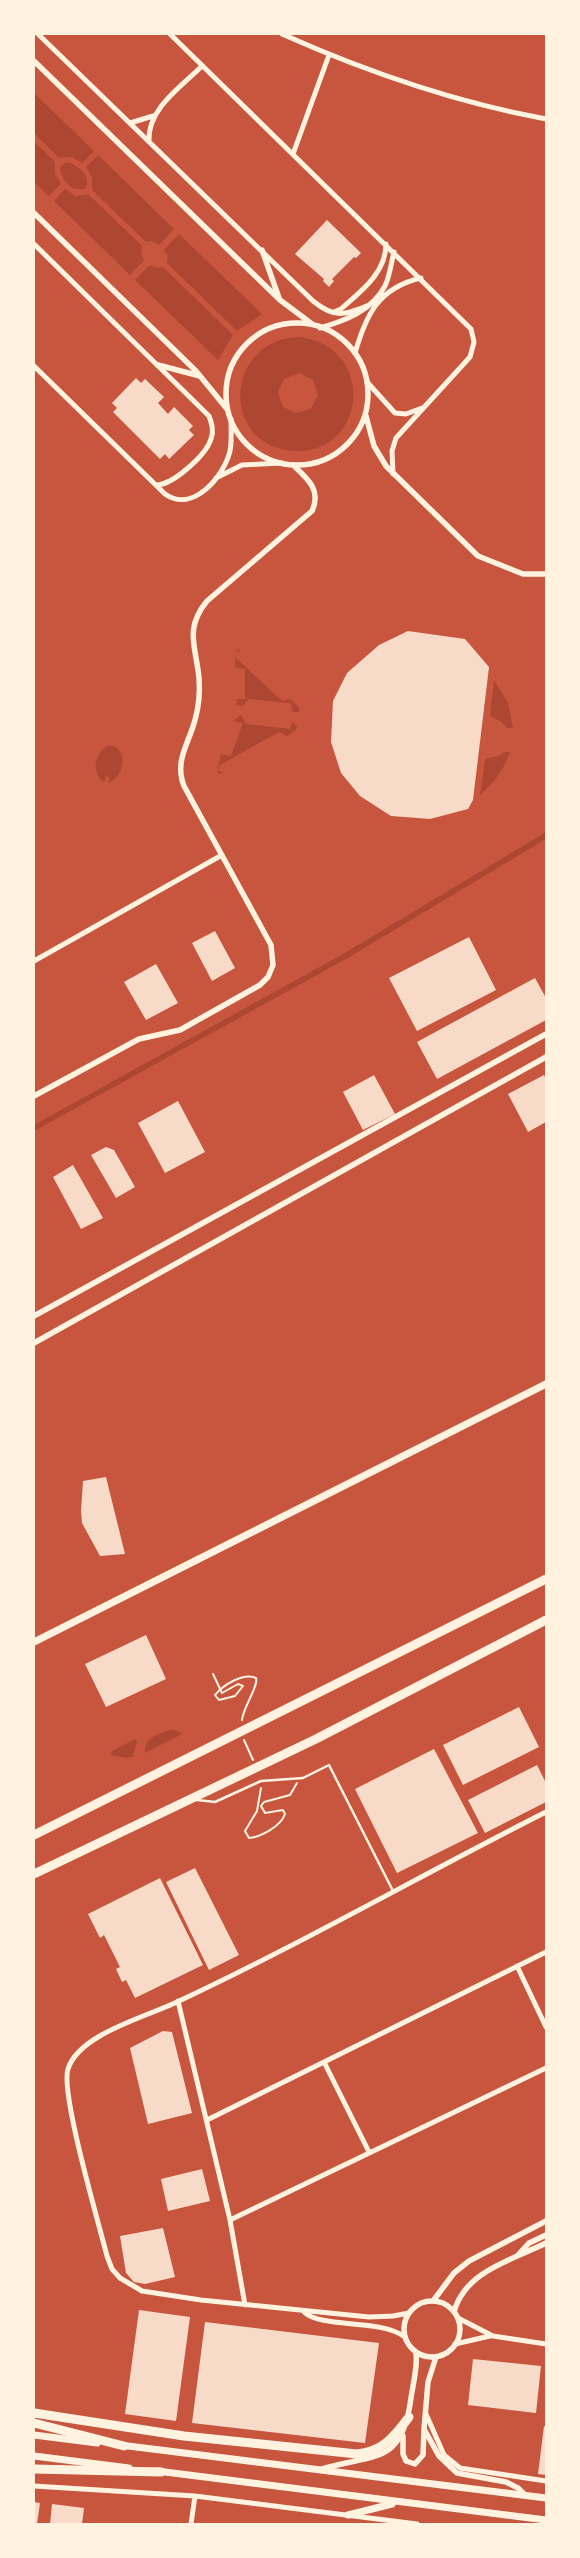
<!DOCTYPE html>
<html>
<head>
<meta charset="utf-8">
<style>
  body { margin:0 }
  #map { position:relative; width:580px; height:2558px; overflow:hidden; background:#c8553d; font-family:"Noto Sans",sans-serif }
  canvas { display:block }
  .frame { position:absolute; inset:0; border:35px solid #fff3e0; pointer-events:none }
</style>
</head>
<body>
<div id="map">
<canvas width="580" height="2558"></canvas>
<div class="frame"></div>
</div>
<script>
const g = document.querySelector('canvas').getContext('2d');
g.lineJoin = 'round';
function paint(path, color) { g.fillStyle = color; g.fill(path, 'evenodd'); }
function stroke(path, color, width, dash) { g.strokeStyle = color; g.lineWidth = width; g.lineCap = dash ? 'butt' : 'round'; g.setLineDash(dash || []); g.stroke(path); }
paint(new Path2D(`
  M34 93 94 151 82 163 71 157 59 158 34 133Z
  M34 141 55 162V174L61 184 49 196 34 182Z
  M98 155 174 229 159 245 151 241 146 242 92 190V178L86 167Z
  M66 162C77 164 93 176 85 189 71 192 61 180 60 167Z
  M65 189 76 196 88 194 142 246 141 252 144 260 130 275 54 201Z
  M179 234 262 314 237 331 167 263 168 256 164 250Z
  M150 265 158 268 163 267 233 335 218 360 135 280Z
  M300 337C377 347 367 455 294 451 220 447 223 339 300 337ZM299 373 313 380 318 395 311 409 296 413 283 407 278 392 284 379Z
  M238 649 241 651 236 652V658L282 701 289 699 299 707V712H292L291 703 248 699 243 706 236 705 237 699H245V669L235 668 236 651Z
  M494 680 508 703 513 728H507L502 722 490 716Z
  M241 715 246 724 290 729 292 722 297 726 296 730 287 736 279 732 220 765 218 770 223 773 219 774 217 771 221 754 231 756 243 723 233 721Z
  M109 745C129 747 125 778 108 783L110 777 106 776 104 782C90 772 95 752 109 745Z
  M505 752H510C504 770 494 782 480 795L485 759 498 756Z
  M546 832V839L346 959 34 1131V1125L343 954Z
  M173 1729 182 1734 145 1753C143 1737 161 1733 173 1729Z
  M135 1739 137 1741 133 1757 126 1758 111 1755 112 1751Z`), '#ae4732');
paint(new Path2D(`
  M327 220 361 253 356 258 354 257 332 279 334 281 329 287 323 281 324 279 295 254Z
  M136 378 141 383 145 379 164 397 158 403 168 414 174 407 193 426 189 430 194 435 169 459 165 454 160 459 113 412 117 408 112 403Z
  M408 631 465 639 489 667 473 800 468 809 430 819 391 816 360 796 341 773 331 742 333 701 347 673 379 645Z
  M215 931 235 968 212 981 192 943Z
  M469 937 496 990 417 1031 389 978Z
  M156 964 178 1003 146 1020 124 982Z
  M535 978 546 998V1020L437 1079 417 1042Z
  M374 1075 395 1114 363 1130 343 1092Z
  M544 1075 546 1079V1122L528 1132 508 1094Z
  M178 1101 205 1152 165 1173 138 1123Z
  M106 1147 114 1150 135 1187 116 1198 91 1155Z
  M73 1165 103 1218 81 1229 53 1177Z
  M106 1477 125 1554 100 1556 82 1523 81 1511 83 1481Z
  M146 1635 166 1679 106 1707 85 1664Z
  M519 1707 539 1747 463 1785 443 1745Z
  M434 1749 478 1833 397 1873 355 1789Z
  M537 1765 546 1783V1802L485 1833 468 1800Z
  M195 1868 239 1955 209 1970 166 1882Z
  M160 1878 203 1965 135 1998 126 1980 122 1982 116 1969 120 1967 104 1935 100 1938 88 1914Z
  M163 2031 172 2032 192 2113 148 2124 130 2048Z
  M202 2169 210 2201 168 2211 161 2179Z
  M163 2228 175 2277 145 2284 134 2282 126 2273 120 2236Z
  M139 2310 190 2317 176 2421 125 2414Z
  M205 2322 379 2343 365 2443 192 2423Z
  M473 2359 541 2366 536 2413 468 2405Z
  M544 2426 546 2427V2475L538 2474Z
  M34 2502 40 2503 37 2524H34Z
  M52 2504 84 2508 82 2524H50Z`), '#f7dbc8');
stroke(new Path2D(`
  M213 1674 222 1693 238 1684 243 1686 235 1696 219 1700 215 1695C223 1685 244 1672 256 1678 259 1686 243 1707 242 1720
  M244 1740 253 1760
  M261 1788 257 1811 245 1831 249 1838C261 1837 281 1826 285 1814L283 1810 265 1813 261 1806 264 1802 290 1795 297 1783`), '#fff3e0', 2);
stroke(new Path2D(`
  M197 1800 215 1802 261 1781 303 1778 329 1765 393 1891`), '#fff3e0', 2.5);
stroke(new Path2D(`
  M38 34 313 301C335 319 345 315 369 305
  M170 34 471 329 474 342 470 357 396 438 392 451 393 474
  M282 34C367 72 454 102 546 119
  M130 123 153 116
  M149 141C147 109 182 86 202 66
  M293 154 329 55
  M34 244 209 416C212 424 214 431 211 439 206 455 173 485 156 485
  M334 312 341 309C361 291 386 273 386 244
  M320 328C344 321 372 311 385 286 390 276 391 263 394 252
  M355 353C366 315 378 288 421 278
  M34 366 165 494C193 514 224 476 230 451 232 441 231 429 231 419
  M367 382 395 413 406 414 422 408
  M216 478 242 465 282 463
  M34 961 222 855
  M517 1966 546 2027
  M178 2001 230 2220 245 2305
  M324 2062 369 2152
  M207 2120 546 1952
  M230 2220 546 2068
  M304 2312C322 2329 379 2318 405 2337
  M409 2313 393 2316 369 2317 201 2300 142 2291 120 2278 112 2269 107 2256C99 2224 60 2092 68 2069 79 2034 146 2017 177 2002 303 1943 423 1874 546 1812
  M458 2318 493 2336 546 2344
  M455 2344 490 2336
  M426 2414 444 2455 460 2468 546 2481
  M34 2486 195 2496 417 2524
  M191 2524 195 2496`), '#fff3e0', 5);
stroke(new Path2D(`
  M34 61 280 300 312 324
  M34 213 196 371 227 409
  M262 250 279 298
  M226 394a71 71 0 1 1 142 0a71 71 0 1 1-142 0Z
  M158 365 200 376
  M366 416 374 446 386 466 478 556 523 574H546
  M34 1096 139 1039 180 1030 260 985 268 977 273 965 271 945 184 786C174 761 189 743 195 720 199 706 200 691 199 678 196 646 184 629 207 601L312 511C322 490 307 478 293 465
  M34 1316 546 1034
  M34 1343 546 1057
  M518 2255 529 2243 546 2235
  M433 2301 454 2273 469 2261 546 2221
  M404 2329a28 28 0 1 1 56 0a28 28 0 1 1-56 0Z
  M454 2312C465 2271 512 2260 546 2243
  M436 2357 428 2382 424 2429 439 2456 457 2473 506 2482 518 2488 526 2496
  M403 2436V2454L406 2461 415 2464 423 2455 424 2429
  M322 2469C375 2453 402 2466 411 2398 413 2383 418 2367 416 2352`), '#fff3e0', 5.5);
stroke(new Path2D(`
  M34 1642 546 1384
  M34 2435 97 2443
  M120 2445 546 2498
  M34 2456 129 2468
  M157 2471 546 2520
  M348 2515 392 2504`), '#fff3e0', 7);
stroke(new Path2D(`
  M34 1835 546 1579
  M34 1874 316 1739 546 1620
  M34 2413 184 2436 357 2454C383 2451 394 2437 409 2417
  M34 2423 124 2446
  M34 2469 161 2472`), '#fff3e0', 9);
</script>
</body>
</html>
